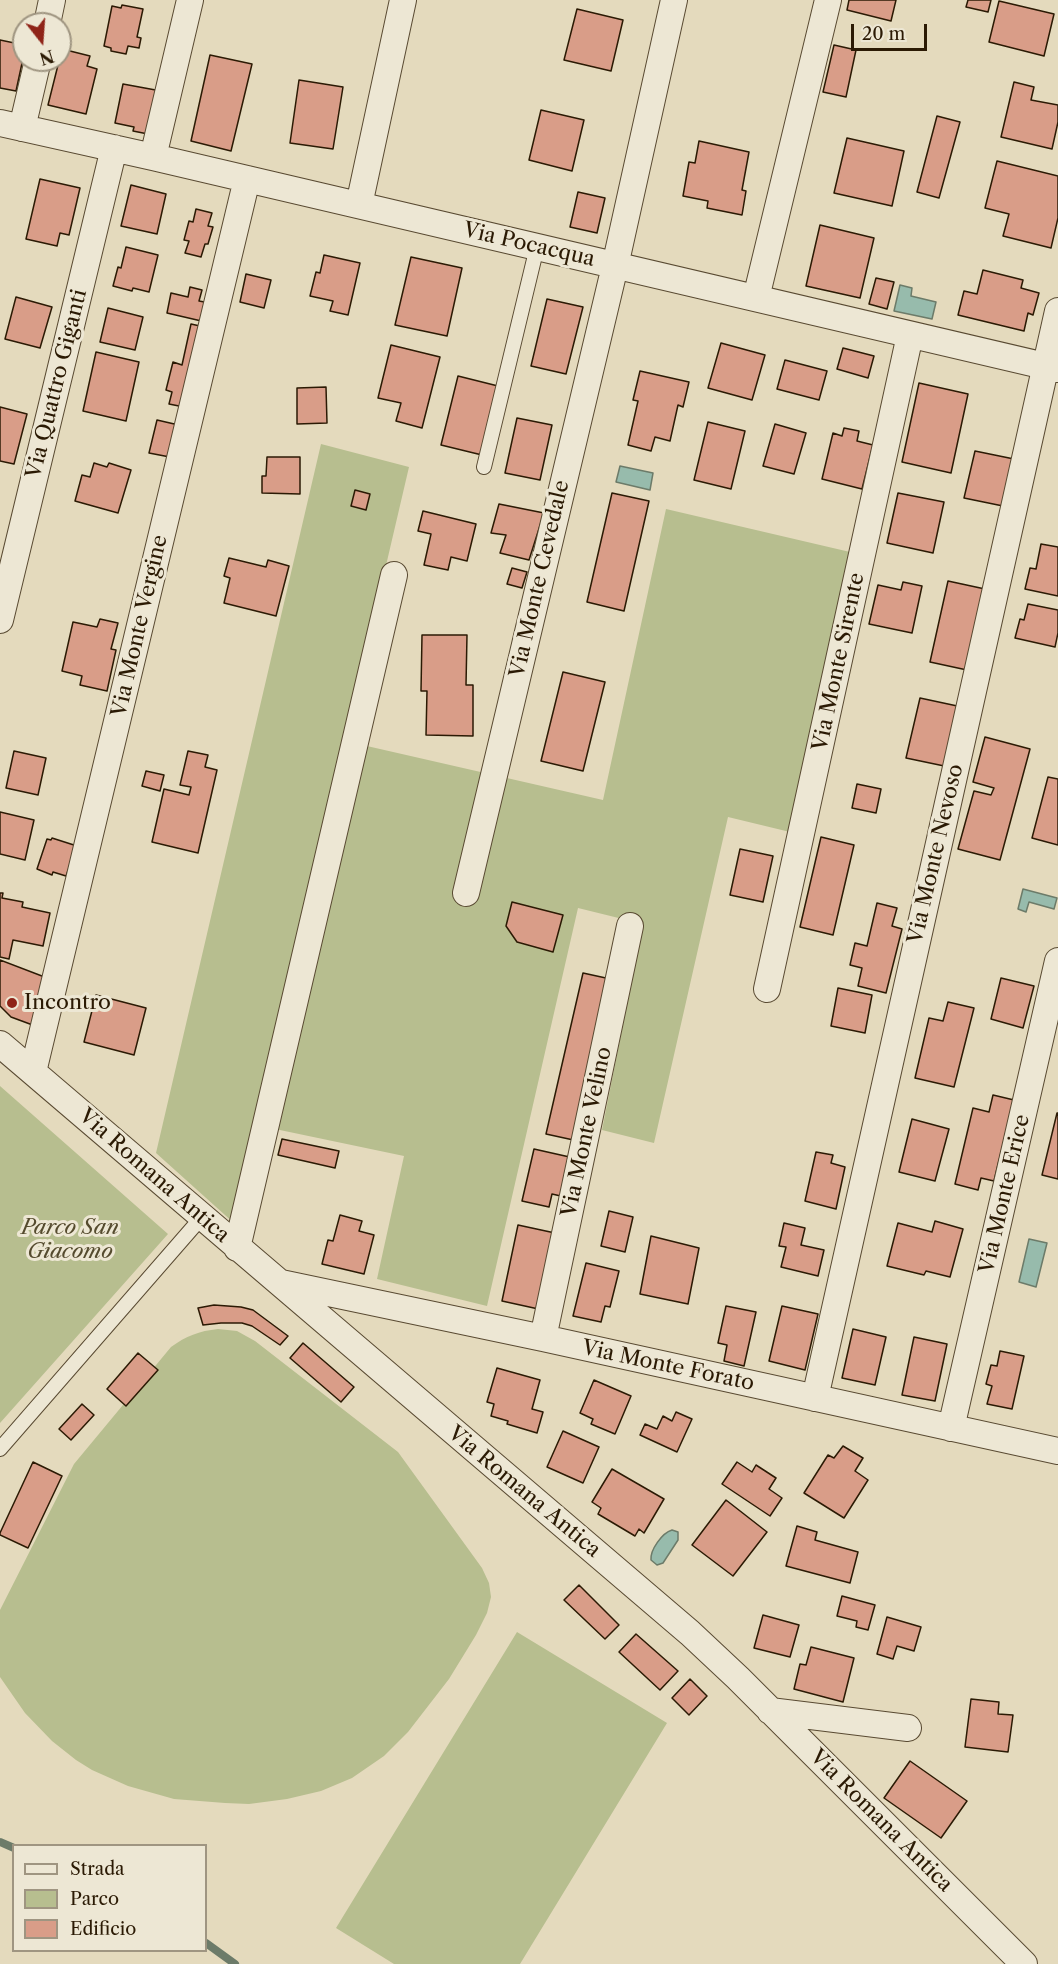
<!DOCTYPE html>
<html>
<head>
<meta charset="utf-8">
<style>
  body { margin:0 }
  #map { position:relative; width:1058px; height:1964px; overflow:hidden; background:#e4dabd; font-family:"Libre Caslon Text",serif }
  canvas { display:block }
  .legend { position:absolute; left:12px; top:1844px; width:195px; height:108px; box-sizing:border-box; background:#ede7d4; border:2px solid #9f9581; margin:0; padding:8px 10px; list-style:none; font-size:18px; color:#2b1a04 }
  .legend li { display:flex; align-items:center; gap:12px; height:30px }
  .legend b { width:30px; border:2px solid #9f9581 }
  .north { position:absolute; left:12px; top:12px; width:60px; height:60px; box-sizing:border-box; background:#ede7d4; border:2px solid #9f9581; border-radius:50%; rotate:163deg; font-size:16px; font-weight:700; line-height:24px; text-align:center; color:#2b1a04 }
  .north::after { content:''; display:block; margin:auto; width:21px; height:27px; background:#8f2418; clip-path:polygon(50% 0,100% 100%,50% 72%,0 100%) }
  .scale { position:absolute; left:851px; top:24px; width:76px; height:27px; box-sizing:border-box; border:3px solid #2b1a04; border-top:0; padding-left:8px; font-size:18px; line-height:21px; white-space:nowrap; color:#2b1a04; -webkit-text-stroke:4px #ede7d4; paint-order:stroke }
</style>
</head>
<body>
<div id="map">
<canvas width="1058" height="1964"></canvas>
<ul class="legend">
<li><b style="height:8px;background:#ede7d4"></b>Strada</li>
<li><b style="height:16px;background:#b7be8f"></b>Parco</li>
<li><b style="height:16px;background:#d99d88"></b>Edificio</li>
</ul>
<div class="north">N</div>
<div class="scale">20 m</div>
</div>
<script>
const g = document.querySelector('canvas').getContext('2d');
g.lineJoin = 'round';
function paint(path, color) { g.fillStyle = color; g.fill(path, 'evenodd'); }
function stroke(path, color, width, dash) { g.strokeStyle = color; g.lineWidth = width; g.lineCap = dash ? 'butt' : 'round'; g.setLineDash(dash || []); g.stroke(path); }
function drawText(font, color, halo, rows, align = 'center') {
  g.font = font + ' "Libre Caslon Text",serif'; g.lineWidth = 6; g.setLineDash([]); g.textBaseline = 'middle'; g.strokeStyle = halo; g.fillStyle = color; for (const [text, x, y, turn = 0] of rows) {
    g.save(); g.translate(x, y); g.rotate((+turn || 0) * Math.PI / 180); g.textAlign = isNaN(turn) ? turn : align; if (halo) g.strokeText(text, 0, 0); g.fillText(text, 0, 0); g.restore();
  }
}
paint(new Path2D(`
  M321 444 409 467 345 741 603 800 666 509 850 552 790 832 728 817 654 1143 602 1130 643 924 578 908 487 1306 377 1279 404 1156 256 1125 235 1224 156 1153Z
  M0 1086 168 1234 0 1423Z
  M218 1329 237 1331 255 1341 398 1452 482 1568 489 1583 491 1597 487 1613 476 1635 449 1679 408 1732 384 1756 352 1778 321 1791 287 1799 249 1804 225 1803 174 1799 128 1786 92 1770 76 1760 52 1741 25 1713 0 1677V1610L74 1464 171 1347C186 1336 199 1331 218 1329Z
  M517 1632 667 1723 520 1964H394L336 1928Z`), '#b7be8f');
const water = new Path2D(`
  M900 285 912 288 911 296 936 302 932 319 894 311Z
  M620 466 653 473 650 490 616 482Z
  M1023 889 1057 898 1054 909 1029 902 1026 912 1018 909Z
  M1029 1239 1047 1243 1036 1287 1019 1282Z
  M672 1530 678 1532V1540L663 1563 657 1565 651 1560C650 1550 662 1533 672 1530Z`);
paint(water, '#97bbac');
stroke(water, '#6c7b69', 1.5);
stroke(new Path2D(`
  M0 1842 14 1848
  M206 1943 235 1964`), '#6c7b69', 8);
const building = new Path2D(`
  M849 0H896L891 21 847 10Z
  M968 0H991L988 12 966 7Z
  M999 1 1054 14 1044 56 989 42Z
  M122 5 143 9 137 37 141 38 139 48 128 46 126 54 111 51V48L104 46 112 6 121 8Z
  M577 9 623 20 611 71 564 60Z
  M0 40 24 45V54L16 91 0 88Z
  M834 45 856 50 846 97 823 92Z
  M62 49 90 56 87 66 97 69 86 114 48 105Z
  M210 55 252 64 231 151 191 141Z
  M299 80 343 87 333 149 290 143Z
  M1014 82 1034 87 1031 100 1058 105V122L1052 149 1001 137Z
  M123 84 161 91 153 135 133 131 134 127 115 123Z
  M541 110 584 120 572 171 529 160Z
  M937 116 960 122 939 198 917 192Z
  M847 138 904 151 892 206 834 193Z
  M699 141 749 152 742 190 746 191 742 215 707 208 708 201 683 196 689 162 695 163Z
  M997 161 1058 176V218L1051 248 1003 236 1009 214 985 208Z
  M40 179 80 188 69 235 60 233 57 246 26 239Z
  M131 185 166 194 157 234 121 226Z
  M578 192 605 198 597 233 570 227Z
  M196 209 212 213 208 226 213 227 208 244H205L201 257 185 253 189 241 184 240 189 221 193 222Z
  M820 225 874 238 860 298 806 286Z
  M126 247 158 255 149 292 133 288 132 291 113 286 118 267 121 268Z
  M324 255 360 263 348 315 330 311 333 301 310 296 316 272 320 273Z
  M411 257 462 268 447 336 395 325Z
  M983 270 1023 280 1021 288 1039 293 1033 315 1028 313 1024 331 958 315 964 291 977 294Z
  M246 274 271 280 264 308 240 302Z
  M876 278 894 282 887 309 869 304Z
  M190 287 202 290 199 301 215 304 210 323 167 313 171 293 188 297Z
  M16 297 52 307 40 348 5 339Z
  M547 299 583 307 566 374 531 366Z
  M108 308 143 317 135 350 100 342Z
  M191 324 209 328 189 408 169 404 172 392 166 390 173 362 182 365Z
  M721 343 765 355 752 400 708 388Z
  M391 345 440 357 422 428 396 421 401 403 378 398Z
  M843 348 874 356 868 378 837 369Z
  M96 352 139 362 126 421 83 411Z
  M785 360 827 371 819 400 777 389Z
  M640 371 689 382 683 407 678 405 670 441 655 437 651 451 628 445 638 401 633 400Z
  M458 376 498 386 482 455 441 445Z
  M919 383 968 394 951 473 902 462Z
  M326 387 327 423 297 424V388Z
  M0 407 27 414 14 464 0 461Z
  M517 418 552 425 540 480 505 473Z
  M157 420 183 426 175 458 149 453Z
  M708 422 745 431 731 489 694 480Z
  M775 424 806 433 794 474 763 466Z
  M844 428 859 431 857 441 873 445 862 489 822 479 833 433 842 436Z
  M975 451 1014 459 1003 506 964 498Z
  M267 457H300V494L262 493V476H266Z
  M94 463 107 467 109 463 131 470 118 513 75 501 82 475 90 477Z
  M355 490 370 494 366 510 351 506Z
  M612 493 649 501 624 611 587 602Z
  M898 493 944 502 933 553 887 543Z
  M499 504 544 513 529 560 500 553 506 535 491 533Z
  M423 511 476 524 467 561 451 557 448 570 424 565 431 534 418 531Z
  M1041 544 1058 547V596L1025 589 1030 568 1036 569Z
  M229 558 266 567 268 560 289 566 276 616 224 603 230 578 224 576Z
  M512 568 527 572 522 588 507 584Z
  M948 581 985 589 967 670 930 662Z
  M903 582 922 586 912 633 869 624 878 585 901 590Z
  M1028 604 1058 610V633L1055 647 1015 638 1020 619 1024 620Z
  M100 619 118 623 111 649 116 650 107 691 80 685 82 676 62 671 73 622 97 627Z
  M422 635H467L466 685H473V736L426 735 427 691H421Z
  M563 672 605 682 583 771 541 761Z
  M920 698 962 707 949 767 906 758Z
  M985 737 1030 749 1000 860 958 849 974 791 991 795 994 788 973 782Z
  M14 751 46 758 38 795 6 788Z
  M188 751 208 755 205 767 217 770 198 853 152 842 164 789 189 795 191 787 180 785Z
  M146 771 164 775 160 791 142 786Z
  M1048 777 1058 779V845L1032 838Z
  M857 784 881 789 876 813 852 808Z
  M0 812 34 820 25 860 0 854Z
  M821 837 854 845 833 935 800 927Z
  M52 838 77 846 66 876 53 872 52 875 37 869 47 839 51 840Z
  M740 849 773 856 763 902 730 895Z
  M0 893H3L2 898 23 902 22 907 50 913 43 946 13 940 9 959 0 957Z
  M512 902 563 915 553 952 517 942 506 926Z
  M877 903 897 908 892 926 902 929 886 993 858 986 862 968 850 965 855 943 867 946Z
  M0 960 55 981 38 1027 11 1017 0 1006Z
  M583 973 615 980 578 1141 546 1134Z
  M1001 978 1034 986 1023 1028 991 1019Z
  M838 988 872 995 865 1033 831 1026Z
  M96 995 146 1008 134 1055 84 1042Z
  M948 1002 974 1008 954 1087 915 1078 929 1018 943 1021Z
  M993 1095 1014 1100 994 1181 981 1178 978 1190 955 1184 973 1108 989 1112Z
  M1057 1113H1058V1179L1042 1175Z
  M912 1119 949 1129 935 1181 899 1172Z
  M282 1139 339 1151 335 1168 278 1155Z
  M534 1149 574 1158 565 1197 552 1194 549 1207 522 1201Z
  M816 1152 833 1155 831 1163 845 1167 836 1209 805 1201Z
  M609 1211 633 1217 625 1252 601 1246Z
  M340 1215 362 1221 359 1231 374 1235 364 1274 322 1264 328 1240 333 1241Z
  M935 1221 963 1229 950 1277 926 1271 924 1275 887 1266 898 1223 932 1232Z
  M784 1223 805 1228 801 1245 824 1250 818 1276 781 1267 786 1247 779 1246Z
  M518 1225 555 1233 543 1310 502 1301Z
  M651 1236 699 1248 688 1304 640 1294Z
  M586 1263 619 1271 610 1307 605 1306 601 1322 573 1316Z
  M214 1305 241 1307 253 1310 288 1336 280 1345 252 1326 242 1323H221L203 1325 198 1308Z
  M726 1306 756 1312 744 1366 724 1361 727 1345 718 1343Z
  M782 1306 818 1314 805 1370 769 1361Z
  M853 1329 886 1337 875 1385 842 1378Z
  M914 1337 947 1344 935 1401 902 1395Z
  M303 1343 354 1387 341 1402 290 1358Z
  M1000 1351 1024 1356 1012 1409 987 1404 992 1386 986 1384 991 1365 997 1366Z
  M138 1353 158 1370 126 1406 107 1389Z
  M497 1368 540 1380 532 1409 543 1412 537 1433 507 1424 508 1421 491 1416 494 1404 487 1402Z
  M594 1380 631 1396 615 1434 591 1424 593 1419 580 1413Z
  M82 1404 94 1415 71 1440 59 1429Z
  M676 1412 692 1419 677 1452 640 1435 645 1424 657 1429 663 1416 672 1421Z
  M563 1431 599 1447 583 1483 547 1467Z
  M843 1446 863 1458 855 1471 868 1480 844 1518 804 1493 828 1455 834 1458Z
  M33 1462 62 1476 28 1548 0 1535V1533Z
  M737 1462 752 1472 756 1465 776 1478 769 1489 782 1498 770 1516 722 1484Z
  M612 1469 664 1499 644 1533 639 1529 635 1536 598 1514 601 1508 592 1502Z
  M726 1500 767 1532 733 1576 692 1545Z
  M797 1526 817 1532 815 1540 858 1552 850 1583 786 1566Z
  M579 1585 619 1625 605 1639 564 1600Z
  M842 1596 875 1605 868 1630 856 1627 857 1621 837 1616Z
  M763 1615 799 1625 790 1657 754 1648Z
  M887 1617 921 1627 914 1651 897 1646 893 1659 877 1654Z
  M636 1634 678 1671 660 1690 619 1652Z
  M811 1647 854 1658 843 1702 794 1689 800 1664 806 1665Z
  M690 1679 707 1696 689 1715 672 1698Z
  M971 1699 999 1702 998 1714 1013 1715 1008 1752 965 1747Z
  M910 1761 967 1801 941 1838 884 1798Z`);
paint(building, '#d99d88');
stroke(building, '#2b1a04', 1.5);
const lane = new Path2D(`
  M484 467 537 247
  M0 1449 202 1217`);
const street = new Path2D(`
  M47 24 52 0
  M0 123 153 157 1058 369
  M22 128 38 60
  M153 157 190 0
  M359 205 403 0
  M756 298 828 0
  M0 620 114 148
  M466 893 615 266 674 0
  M767 989 910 335
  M0 1044 690 1633 738 1678 1024 1964
  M33 1072 247 179
  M237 1248 394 575
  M281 1283 543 1338 1058 1451
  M543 1338 630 926
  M815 1398 1058 311
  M951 1428 1058 961
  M770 1711 908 1728`);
stroke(lane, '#594a32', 16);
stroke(street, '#594a32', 28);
stroke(lane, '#ede7d4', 14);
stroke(street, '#ede7d4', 26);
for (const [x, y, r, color] of [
  [12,1003,6,"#8f2418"]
]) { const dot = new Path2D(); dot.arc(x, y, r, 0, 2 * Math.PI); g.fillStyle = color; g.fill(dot); stroke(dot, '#ede7d4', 2); }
drawText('21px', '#2b1a04', '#ede7d4', [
  ["Via Pocacqua",529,245,13],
  ["Via Quattro Giganti",57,384,-76],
  ["Via Monte Cevedale",540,579,-77],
  ["Via Monte Vergine",140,626,-77],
  ["Via Monte Sirente",839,662,-78],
  ["Via Monte Nevoso",936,854,-77],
  ["Via Monte Velino",587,1132,-78],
  ["Via Romana Antica",154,1176,41],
  ["Via Monte Erice",1005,1194,-77],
  ["Via Monte Forato",668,1366,12],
  ["Via Romana Antica",524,1492,40],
  ["Via Romana Antica",881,1821,45]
]);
drawText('21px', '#2b1a04', '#ede7d4', [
  ["Incontro",24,1003]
], 'left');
drawText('italic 21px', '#554b2e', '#ede7d4', [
  ["Parco San",70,1228],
  ["Giacomo",70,1252]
]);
</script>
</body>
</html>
